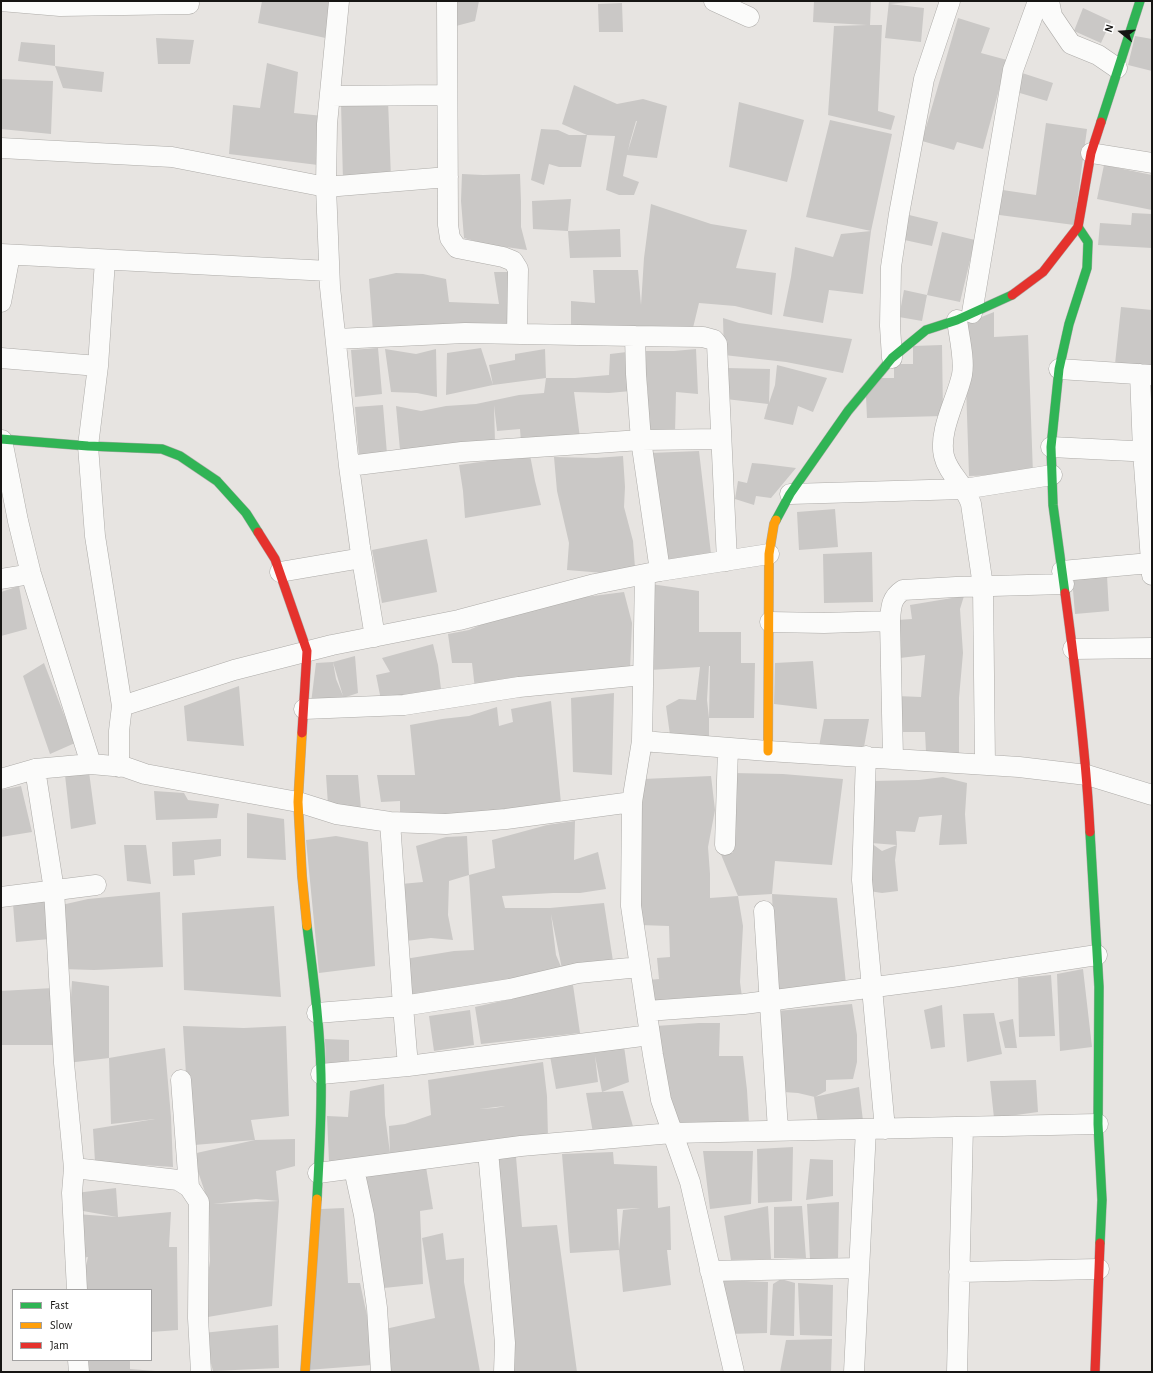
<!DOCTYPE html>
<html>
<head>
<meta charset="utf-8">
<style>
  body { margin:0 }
  #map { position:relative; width:1153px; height:1373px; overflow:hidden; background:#e7e4e1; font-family:"Alegreya Sans",sans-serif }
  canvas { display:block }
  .frame { position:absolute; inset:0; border:2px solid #161513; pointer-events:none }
  .legend { position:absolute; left:12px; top:1289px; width:140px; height:72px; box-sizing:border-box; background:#fff; border:1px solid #a2a1a1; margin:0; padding:5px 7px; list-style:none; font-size:12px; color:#161513 }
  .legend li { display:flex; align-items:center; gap:8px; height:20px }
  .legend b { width:20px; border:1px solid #a2a1a1 }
  .north { position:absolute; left:1101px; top:12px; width:40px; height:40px; -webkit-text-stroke:3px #fff; paint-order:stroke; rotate:287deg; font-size:11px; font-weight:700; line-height:16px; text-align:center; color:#161513 }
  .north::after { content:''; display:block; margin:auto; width:14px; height:18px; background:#161513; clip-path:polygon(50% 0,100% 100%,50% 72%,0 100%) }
</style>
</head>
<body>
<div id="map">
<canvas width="1153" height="1373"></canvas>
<div class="frame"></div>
<ul class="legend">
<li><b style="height:5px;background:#30b455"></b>Fast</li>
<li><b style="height:5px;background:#ff9f0a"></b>Slow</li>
<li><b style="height:5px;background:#e5322d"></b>Jam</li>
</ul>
<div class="north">N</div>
</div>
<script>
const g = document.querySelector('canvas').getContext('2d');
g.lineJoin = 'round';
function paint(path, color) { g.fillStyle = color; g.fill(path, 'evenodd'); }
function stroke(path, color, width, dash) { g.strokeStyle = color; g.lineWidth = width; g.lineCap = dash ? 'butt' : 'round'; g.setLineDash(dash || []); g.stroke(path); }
paint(new Path2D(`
  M262 1H339L330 39 258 23Z
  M455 1H479L475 21 456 26Z
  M814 1H871L870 25H882L878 111 895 116 891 130 828 115 834 26 867 25 813 22Z
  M889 1H912V2L889 4 924 8 921 42 885 38Z
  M622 3 623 32H599L598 4Z
  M1083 8 1111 21 1101 43 1074 31Z
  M958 18 990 28 981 53 1007 60 983 149 957 142 954 150 922 141Z
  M1135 36 1152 39V71L1128 65Z
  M156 38 194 40 190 64H158Z
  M21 42 55 45V66L18 61Z
  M267 63 298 72 294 113 323 116 326 166 229 154 233 105 260 108Z
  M55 66 104 72 102 92 63 88Z
  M1019 72 1053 83 1047 101 1013 91Z
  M1 79 53 81 51 134 1 129Z
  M574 85 617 104 643 99 667 106 657 158 627 155 623 176 639 182 634 195H619L606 190 615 136 587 135 581 167H559L549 164 544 185 531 180 541 129 558 130 569 135H587L562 124ZM636 121H637L628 151 630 142Z
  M388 100 391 178 343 181 341 103Z
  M739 102 804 120 787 182 729 167Z
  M830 120 892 134 871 231 863 294 829 290 823 323 783 316 791 277 795 247 833 257 841 234 871 231 806 217Z
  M1046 123 1087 129 1074 225 992 214 996 189 1036 195Z
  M1104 165 1152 175V210L1097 199Z
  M462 174 483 175 520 174 521 202V227L527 250 485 244 464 238 461 201Z
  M571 199 568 231 533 229 532 201Z
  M651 204 711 224 747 230 736 268 776 273 772 315 735 306 699 303 692 332 571 329V301L595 303 593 270H638L641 305 644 258Z
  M1132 213 1152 214V248L1098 245 1100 223 1131 225Z
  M905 214 938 222 932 246 900 239Z
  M620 229 621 257 570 258 568 231Z
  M942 232 975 240 960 302 927 295 922 321 899 317 904 290 927 295Z
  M494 272H511V326L373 332 369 279 396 273 423 274 446 279 449 302 499 304Z
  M1121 307 1152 310V368L1115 364Z
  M994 312V337L1028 335 1033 474 969 476 964 324Z
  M723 318 739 323 852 339 843 373 786 362 724 355Z
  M942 345 943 416 867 418 866 396 880 378H894V364H913V346Z
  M378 348 382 394 355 397 351 350Z
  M481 348 493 385 446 395 447 353Z
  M385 349 416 354 436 349 437 397 417 393 391 392Z
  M545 349 546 378 493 385 489 365 515 360V354Z
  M696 349 698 394 676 392 675 433 648 431V393L643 351H674Z
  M627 352 631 391 609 393 574 392 580 438 521 442 520 429 497 431 494 405 495 443H449L426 448 400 450 396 406 421 411 446 406 476 404 519 395 544 393 546 378H575L609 375 610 354Z
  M777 365 827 378 813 412 798 406 793 425 764 419 768 404 726 399V368L770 369 769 403 775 385Z
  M383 405 387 454 359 457 355 407Z
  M699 451 711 554 664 561 650 453Z
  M530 455 535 481 541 505 465 518 463 491 459 465Z
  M623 456 625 487 624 507 633 541 635 568 604 573 567 570 569 543 557 491 554 457 596 458Z
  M752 463 764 464 796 468 771 498 756 496 754 505 735 499 738 481 747 483Z
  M835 509 838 547 799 550 797 512Z
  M427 539 437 592 382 603 372 550Z
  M872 552 873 602 824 603 823 554Z
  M1107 576 1109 611 1075 614 1072 578Z
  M651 584 699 591V632H741V663H755L754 718H709V736L670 735 666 706 679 699 696 700 700 667 650 670ZM709 666H710L709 718 707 700Z
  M19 586 27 629 1 636V592Z
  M624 592 632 623 630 669 475 689 472 663H452L448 634 469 630 510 612 585 597Z
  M964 596 960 609 963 653 959 698V756L926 752 925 732H898L897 696 921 697 925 655 900 658 897 620 912 619 910 605Z
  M433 644 438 665 441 689 399 699 381 700 376 675 390 672 382 658Z
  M355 656 358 693 343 698 311 703 316 663 333 662ZM333 662 343 696 336 679Z
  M813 661 817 709 774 704 775 663Z
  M44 663 75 743 50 754 23 676Z
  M239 686 244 746 187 741 184 706Z
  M614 693 612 775 573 772 571 698Z
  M551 701 561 803 462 814 400 816V801L381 802 377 775H415L410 725 442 719 469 716 497 707 499 726 513 722 511 709Z
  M824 719H869L864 747H819Z
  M89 772 96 824 71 829 65 775Z
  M733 773 783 774 843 779 832 865 775 861 772 894 837 898 846 984 776 992 772 894 738 896 720 852 733 853Z
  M326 775H358L361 809 328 805Z
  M711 776 715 810 708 847 710 874V898L738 896 743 926 740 982 742 997 653 1008 648 980 671 978 659 979 657 958 670 957 669 926 640 925 639 900 643 779Z
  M943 777 967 783 965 814 967 844 939 845 942 815 919 817 915 832 896 831 897 845 871 843 882 851 897 845 895 860 898 891 882 893 869 891 872 781 919 780Z
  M21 786 32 832 1 837V790Z
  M154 791 184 793 188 800 219 804 217 818 156 820Z
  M247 813 284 819 286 860 247 858Z
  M575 821 574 860 598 852 606 889 580 893H553L502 896 505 908H550L604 903 613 961 410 997 405 959 454 951 474 950 469 875 495 868 492 840 547 825ZM551 914 562 969 556 955Z
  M336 836 368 842 375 966 319 973 306 840Z
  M467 836 469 875 449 881 448 915 453 940 431 938 406 941 401 884 423 882 416 846 446 837Z
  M221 839V856L194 860 195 875 173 876 172 842Z
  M124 845H146L151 884 127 881Z
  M160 892 163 967 94 970 62 969 57 906 88 899Z
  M48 901 50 939 16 942 13 904Z
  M274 906 281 997 184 990 182 913Z
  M1083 969 1092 1047 1060 1051 1057 974Z
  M1051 975 1055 1036 1019 1037 1018 978Z
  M72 981 109 986V1058L67 1063Z
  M573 985 580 1033 481 1044 475 1007Z
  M53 988 55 1045H1V991Z
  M852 1004 857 1035V1062L853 1079 826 1080V1091L815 1097 798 1093 783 1092 777 1011Z
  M942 1005 945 1047 931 1049 924 1010Z
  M470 1010 474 1045 434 1051 429 1016Z
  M994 1013 1002 1054 967 1062 963 1014Z
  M1013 1019 1017 1048H1005L999 1022Z
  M699 1023H720L719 1056H743L747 1090 749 1123 678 1127 666 1090 656 1026Z
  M183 1026 244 1028 286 1026 289 1116 251 1120 255 1140 295 1139V1166L276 1171 279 1201 256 1199 213 1204 279 1201 272 1306 202 1318 210 1261 209 1204 192 1154 255 1140 194 1145 188 1106Z
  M325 1039 349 1040V1065L326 1067Z
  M624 1046 629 1082 602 1092 623 1091 634 1130 593 1133 586 1093 602 1092 595 1056 598 1082 556 1089 550 1056Z
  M165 1048 171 1117 173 1167 95 1162 93 1129 155 1119 111 1124 109 1058Z
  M543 1062 547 1096 548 1138 329 1162 327 1116 348 1117 350 1091 384 1084 385 1115 390 1153 389 1126 405 1124 431 1115 428 1080ZM505 1106 495 1108 479 1109Z
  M1036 1080 1038 1112 994 1118 990 1081Z
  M859 1087 863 1121 818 1123 814 1097Z
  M793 1147 792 1201 758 1203 757 1149Z
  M703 1151H753L751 1204 710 1209Z
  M613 1152 614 1164 657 1166 658 1208 670 1206 671 1250H667L671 1285 623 1292 619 1250 623 1210 640 1208 617 1209 619 1250 570 1253 562 1154Z
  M497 1157H516L522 1227 557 1225 577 1372H511Z
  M810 1159 833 1160V1196L806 1200Z
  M426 1167 433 1209 420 1211 423 1284 374 1289 364 1177Z
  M116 1188 118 1217 171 1212 169 1247H177L178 1330 151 1332V1290H80L88 1257 78 1259 76 1214 117 1217 83 1211 76 1193Z
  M839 1202 838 1260 810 1259 807 1204Z
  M768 1206 771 1259 731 1260 724 1216Z
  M802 1206 806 1258H774V1207Z
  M344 1208 348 1283H360L368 1320 372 1365 307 1370 321 1209Z
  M443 1233 446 1260 464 1258V1282L480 1372H385V1329L435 1318 422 1238Z
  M781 1279 795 1283 794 1336 770 1335 773 1284Z
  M722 1280 768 1282 767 1333 728 1334Z
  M798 1283 833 1285 832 1336 800 1335Z
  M278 1325 279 1368 213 1371 203 1333Z
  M832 1339 831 1372H780L786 1340Z
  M86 1360H130V1369L155 1371V1372H87Z`), '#cac8c6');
const street = new Path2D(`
  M1 1 60 6 189 4
  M339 1 327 124 326 187 330 287 349 466 360 547 375 637
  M447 1 448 225 450 238 457 248 503 257 513 261 518 269 517 334
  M714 1 749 17
  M1049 1 1052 16 1071 44 1098 55 1117 68
  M330 96 447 95
  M1 148 172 157 326 187 448 177
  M1091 153 1152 163
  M1 254 329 271
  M105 260 98 366 88 446 95 536 122 706 234 670 332 645 459 620 595 584 660 571 769 554
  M1 302 10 255
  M972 313 1013 70 1038 1
  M957 320C959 336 965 360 962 375 957 399 938 431 944 456 948 474 966 486 971 504L983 586 985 764
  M635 336 703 337 714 340 717 344 727 561
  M336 339 465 333 635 336 636 374 641 440 660 571
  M1 358 98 366
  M892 358 890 326 891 267 899 214 924 79 950 1
  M1059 369 1152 375
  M1140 374 1143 451 1152 575
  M2 440 18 521 31 574 91 764
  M1051 447 1152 452
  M349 466 462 452 641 440 721 439
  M790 494 964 489 1052 475
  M1062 571 1150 563
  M280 572 362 558
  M645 574 642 741 632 802 631 906 653 1055 661 1100 690 1182 734 1372
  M1 579 31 574
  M770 622 824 623 890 621
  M1073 649 1152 648
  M304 709 404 705 519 687 643 675
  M642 741 768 751 1019 767 1087 775 1152 795
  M866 756 862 880 885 1129
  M893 758 890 621C891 607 891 598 903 590L956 587 1064 584
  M119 767V731L122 706
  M35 769 54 890 64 1063 74 1168 72 1193 77 1290
  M1 779 35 769 91 764 125 767 145 774 298 802 336 814 390 822 446 824 506 819 632 802
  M390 822 403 1006 408 1066
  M725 845 728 748
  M1 897 96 885
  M764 911 778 1130
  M647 1011 744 1004 952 977 1097 955
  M317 1013 403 1006 510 989 578 973 640 967
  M321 1074 408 1066 650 1035
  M181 1080 189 1187
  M488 1151 505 1343 504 1372
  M74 1168 178 1180 189 1187 199 1202 198 1318 201 1372
  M354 1169 364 1215 377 1308 381 1372
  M318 1173 521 1146 672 1133 1098 1124
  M710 1271 859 1268
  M959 1272 1099 1269
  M78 1360 79 1372
  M854 1372 866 1129
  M957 1372 963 1127`);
const fast = new Path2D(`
  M1101 122 1140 1
  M1 439 88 446 162 449 180 456 217 481 246 513 258 532
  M776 520 790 494 848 411 892 358 926 330 957 320 1012 295
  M1065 593 1053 505 1051 447 1059 369 1069 324 1087 268 1088 242 1078 227
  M1090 832 1099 987 1098 1124 1102 1200 1100 1243
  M307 926C313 975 320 1025 321 1074 322 1116 319 1158 317 1199`);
const slow = new Path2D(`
  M302 733 298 802 302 876 307 926
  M768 751 769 554 774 524 776 520
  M305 1372 317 1199`);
const jam = new Path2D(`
  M1012 295 1043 272 1078 227 1091 153 1101 122
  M258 532 275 559 307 651 302 733
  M1065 593C1076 673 1086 752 1090 832
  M1095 1372 1100 1243`);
stroke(street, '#adaba8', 21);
stroke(fast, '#adaba8', 10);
stroke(slow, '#adaba8', 10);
stroke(jam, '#adaba8', 10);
stroke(street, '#fbfbfa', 20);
stroke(fast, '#30b455', 9);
stroke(slow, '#ff9f0a', 9);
stroke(jam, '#e5322d', 9);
</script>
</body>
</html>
